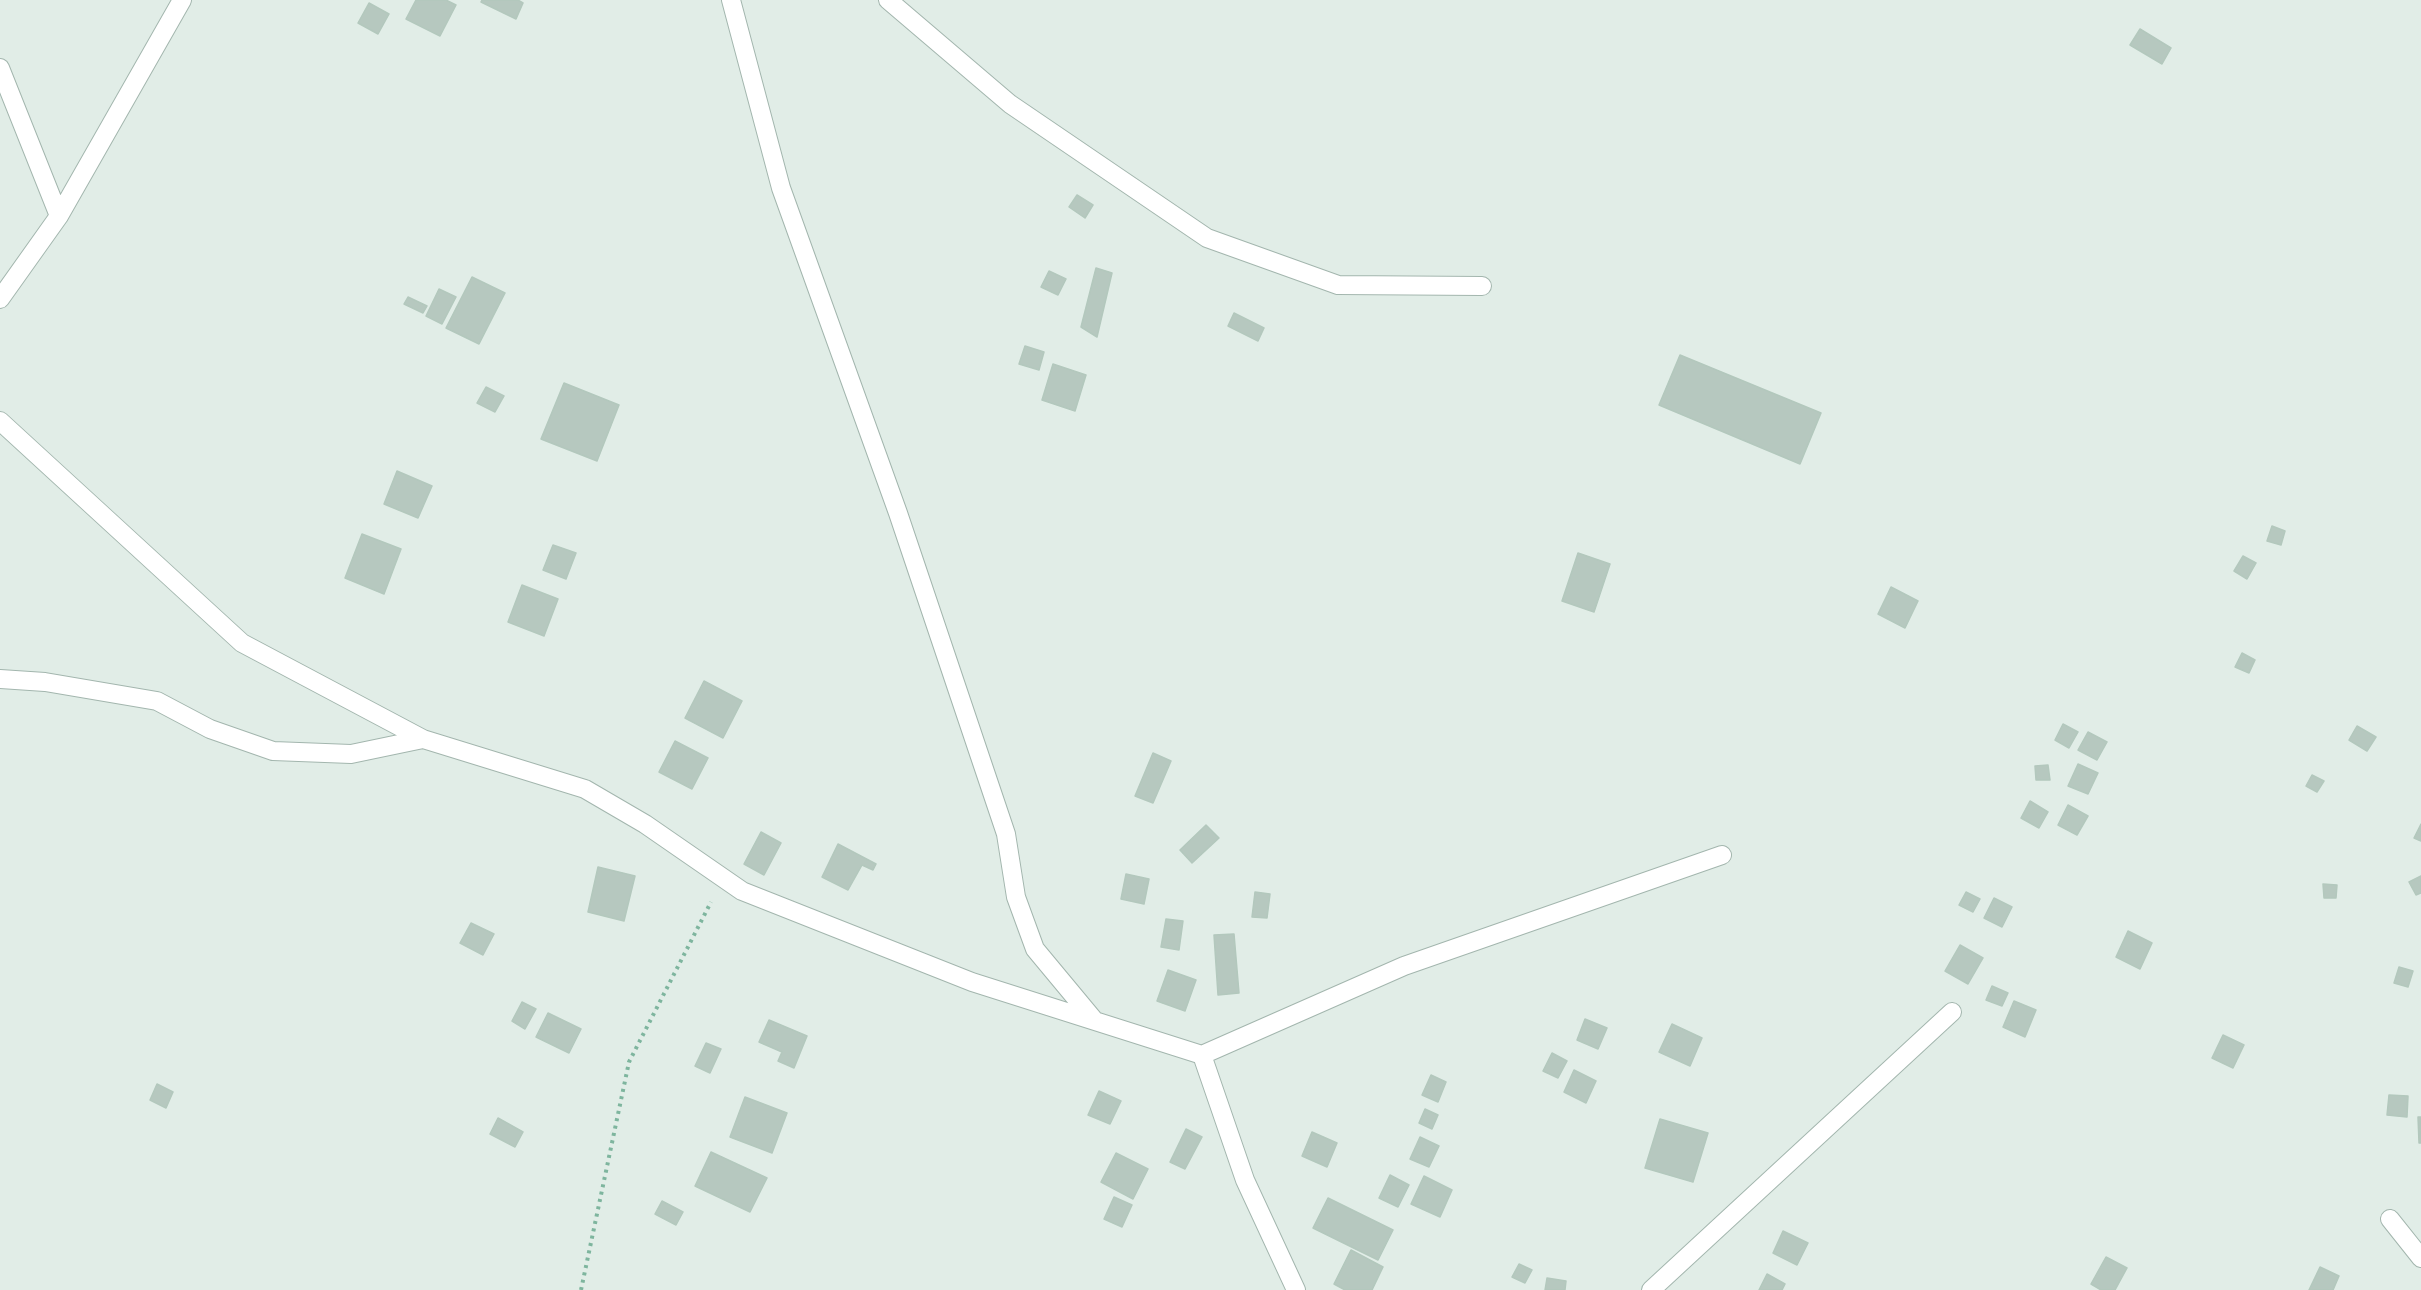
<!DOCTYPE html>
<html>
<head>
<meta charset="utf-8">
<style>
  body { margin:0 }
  canvas { display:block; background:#e1ede7 }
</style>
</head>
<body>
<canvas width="2421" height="1290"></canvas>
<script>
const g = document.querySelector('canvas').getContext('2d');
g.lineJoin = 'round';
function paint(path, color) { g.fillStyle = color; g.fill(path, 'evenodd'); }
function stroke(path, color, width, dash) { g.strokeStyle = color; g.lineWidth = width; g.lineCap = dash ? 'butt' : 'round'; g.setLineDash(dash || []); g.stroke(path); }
const building = new Path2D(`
  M416 0H446L456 5 440 36 406 19Z
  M482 0H518L523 3 516 19 481 2Z
  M369 3 389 14 378 34 358 23Z
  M2140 29 2171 48 2162 64 2130 45Z
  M1077 195 1093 205 1085 218 1069 207Z
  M1096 268 1112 273 1097 337 1081 327Z
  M1049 271 1066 279 1058 295 1041 287Z
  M472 277 505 293 479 344 446 328Z
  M439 289 456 297 442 324 426 316Z
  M408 297 427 306 423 313 404 304Z
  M1234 313 1264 328 1258 341 1228 326Z
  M1025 346 1044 352 1039 370 1019 364Z
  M1680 355 1821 413 1800 464 1659 405Z
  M1053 364 1086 375 1075 411 1042 400Z
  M564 383 619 405 597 461 541 439Z
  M486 387 504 396 495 412 477 403Z
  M397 471 432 486 418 518 384 504Z
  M2272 526 2285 531 2281 545 2267 541Z
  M362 534 401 549 384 594 345 578Z
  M553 545 576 553 566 579 543 570Z
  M1578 553 1610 564 1594 612 1562 601Z
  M2243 556 2256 563 2247 579 2234 571Z
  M522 585 558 599 544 636 508 622Z
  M1891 587 1918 601 1905 628 1878 614Z
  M2242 653 2255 660 2249 673 2235 667Z
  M704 681 742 701 723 738 685 718Z
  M2063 724 2078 732 2069 748 2055 740Z
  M2357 726 2376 737 2367 751 2349 740Z
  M2088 732 2107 742 2097 760 2078 750Z
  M675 741 708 758 692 789 659 772Z
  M1153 753 1171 761 1153 803 1135 796Z
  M2078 764 2098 773 2088 794 2068 786Z
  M2048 765 2050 780H2036L2035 766Z
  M2312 775 2324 781 2317 792 2306 786Z
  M2030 801 2048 812 2039 828 2021 818Z
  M2068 805 2088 816 2077 835 2058 825Z
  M2421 824V841L2414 838Z
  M1206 825 1219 838 1192 863 1180 850Z
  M761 832 781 843 764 875 744 864Z
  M838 844 876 864 873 870 862 865 848 890 822 877Z
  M598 867 635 876 624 921 588 912Z
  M1126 874 1149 879 1144 904 1121 899Z
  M2421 876V893L2416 895 2409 882Z
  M2323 884 2337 885 2336 898H2324Z
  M1255 892 1270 894 1267 918 1252 917Z
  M1966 892 1980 899 1973 912 1959 905Z
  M1994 898 2012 907 2002 927 1984 918Z
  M1166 919 1183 921 1179 950 1161 947Z
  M471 923 494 934 483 955 460 943Z
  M2128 931 2152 943 2140 969 2116 957Z
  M1234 934 1239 993 1218 995 1214 935Z
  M1960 945 1983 958 1968 984 1945 971Z
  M2399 967 2413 971 2408 987 2394 983Z
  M1168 970 1196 980 1185 1011 1157 1001Z
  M1992 986 2008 993 2002 1006 1986 1000Z
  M2014 1001 2036 1010 2025 1037 2003 1027Z
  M522 1002 536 1009 525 1029 512 1021Z
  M548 1013 581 1029 569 1053 536 1037Z
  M1585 1019 1607 1028 1598 1049 1577 1040Z
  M769 1020 807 1036 794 1068 778 1061 782 1052 759 1042Z
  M1672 1024 1702 1038 1690 1066 1659 1052Z
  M2223 1035 2244 1045 2233 1068 2212 1058Z
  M706 1043 721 1049 710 1073 695 1066Z
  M1552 1053 1567 1061 1558 1078 1543 1071Z
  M1574 1070 1596 1081 1586 1103 1564 1092Z
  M1431 1075 1446 1082 1438 1102 1422 1095Z
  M157 1084 173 1092 166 1108 150 1100Z
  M1099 1091 1121 1101 1110 1124 1088 1115Z
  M2389 1095 2408 1096 2407 1117 2387 1115Z
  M745 1097 787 1113 772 1153 730 1137Z
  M1425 1109 1438 1115 1432 1129 1419 1123Z
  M2418 1117H2421V1143H2419Z
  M498 1118 523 1132 515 1147 490 1134Z
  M1660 1119 1708 1133 1693 1182 1645 1168Z
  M1186 1129 1202 1137 1185 1169 1170 1162Z
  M1312 1132 1337 1143 1327 1167 1302 1156Z
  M1420 1137 1439 1146 1429 1167 1410 1159Z
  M711 1152 767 1178 750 1212 695 1186Z
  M1116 1153 1148 1169 1133 1199 1101 1182Z
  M1390 1175 1409 1185 1398 1207 1379 1198Z
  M1424 1176 1452 1190 1440 1217 1411 1204Z
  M1114 1197 1132 1205 1122 1227 1104 1219Z
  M1328 1198 1393 1230 1378 1260 1313 1228Z
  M662 1201 683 1212 676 1225 655 1214Z
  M1783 1231 1808 1243 1797 1265 1773 1253Z
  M1351 1250 1383 1267 1372 1290H1345L1334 1284Z
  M2106 1257 2127 1268 2115 1290H2101L2091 1284Z
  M1519 1264 1532 1270 1525 1283 1512 1277Z
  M2320 1267 2339 1276 2333 1290H2309Z
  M1767 1274 1785 1284 1782 1290H1759Z
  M1547 1278 1566 1281 1565 1290H1545Z`);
paint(building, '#b6c8bf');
stroke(building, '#b3c8bd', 1.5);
const street = new Path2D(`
  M731 0 781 188 898 513 1006 834 1016 897 1035 949 1094 1020
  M888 0 1010 104 1207 238 1338 285 1482 286
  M0 68 59 216
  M0 299 59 216 182 0
  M0 421 242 643 423 739
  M0 679 45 682 157 701 210 729 273 751 351 754 423 739 585 789 645 824 742 891 972 982 1202 1055 1404 966 1722 855
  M1202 1055 1245 1180 1296 1290
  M2390 1219 2421 1258
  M1651 1290 1952 1012`);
stroke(street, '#a3b6ae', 20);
stroke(new Path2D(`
  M581 1290 629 1062 711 902`), '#7eb59e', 4, [3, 4.5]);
stroke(street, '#fff', 18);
</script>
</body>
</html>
